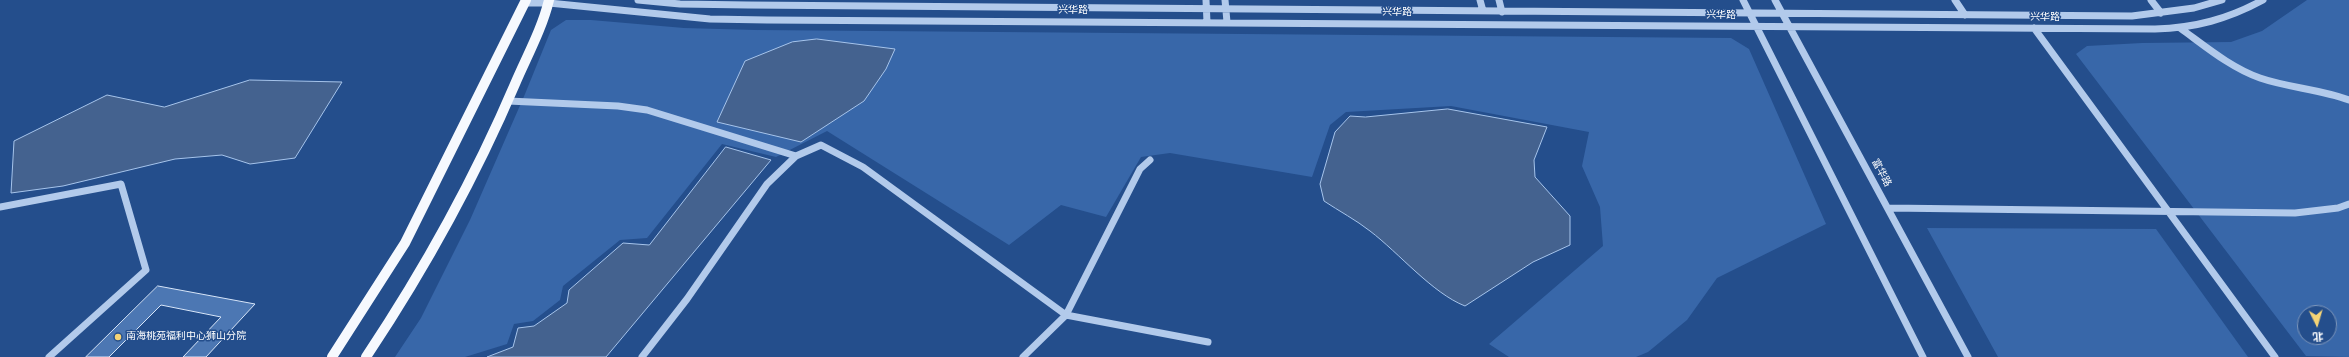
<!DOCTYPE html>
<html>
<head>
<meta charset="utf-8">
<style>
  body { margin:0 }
  #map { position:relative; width:2349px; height:357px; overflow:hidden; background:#244e8c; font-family:"Nunito Sans","Noto Sans SC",sans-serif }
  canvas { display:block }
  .north { position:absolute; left:2297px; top:305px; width:40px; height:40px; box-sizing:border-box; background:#244e8c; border:1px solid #7c95ba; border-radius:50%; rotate:175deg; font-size:11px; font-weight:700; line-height:16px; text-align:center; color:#fff }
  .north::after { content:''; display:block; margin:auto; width:14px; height:18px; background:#f5d476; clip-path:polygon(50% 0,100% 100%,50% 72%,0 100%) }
</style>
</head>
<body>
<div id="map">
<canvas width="2349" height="357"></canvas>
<div class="north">北</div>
</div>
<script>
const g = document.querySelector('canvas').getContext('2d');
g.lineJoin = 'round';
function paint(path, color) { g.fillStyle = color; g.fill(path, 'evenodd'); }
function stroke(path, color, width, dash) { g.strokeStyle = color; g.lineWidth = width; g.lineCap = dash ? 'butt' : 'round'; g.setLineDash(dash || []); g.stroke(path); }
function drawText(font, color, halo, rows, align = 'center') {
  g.font = font + ' "Nunito Sans","Noto Sans SC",sans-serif'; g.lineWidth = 3; g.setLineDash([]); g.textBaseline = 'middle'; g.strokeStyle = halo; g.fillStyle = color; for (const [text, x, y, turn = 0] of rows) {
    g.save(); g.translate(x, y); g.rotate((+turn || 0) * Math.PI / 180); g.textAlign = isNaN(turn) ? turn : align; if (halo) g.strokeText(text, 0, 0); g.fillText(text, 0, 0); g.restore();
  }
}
paint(new Path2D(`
  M2307 0H2349V357L2306 356 2076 54 2087 46 2142 43 2231 42 2262 31ZM2305 313H2329V337H2305Z
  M566 20H591L684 28 755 30 1731 38 1749 49 1826 224 1717 278 1687 320 1648 352 1636 357H1509L1489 344 1603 246 1600 207 1582 166 1589 132 1451 106 1346 112 1330 125 1312 177 1170 153 1141 157 1106 217 1061 205 1009 245 827 131 776 157 722 144 647 238 620 240 563 286 560 300 533 321 514 324 507 344 465 357H395L421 318 470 220 525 94 551 30Z
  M1927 228 2156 229 2248 357H1998Z`), '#3867a9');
const water = new Path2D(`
  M817 39 895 49 886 69 864 101 801 142 717 122 745 61 792 42Z
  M250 80 342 82 295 158 250 164 222 155 175 159 63 186 11 193 14 141 107 95 164 107Z
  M1448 109 1547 127 1534 160 1535 177 1570 216V245L1533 262 1465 306C1432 293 1399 253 1370 231 1356 220 1339 211 1324 201L1320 184 1335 132 1350 116 1365 117Z
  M726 147 771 160 606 357H487L513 347 518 328 534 326 567 303 569 290 623 243 649 245Z`);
paint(water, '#44628f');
stroke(water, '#a6c4eb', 1);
const building = new Path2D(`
  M158 286 255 304 206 357H183L221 317 161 305 109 357H86Z`);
paint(building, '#4c77b3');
stroke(building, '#d7e5f8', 1);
stroke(new Path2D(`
  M638 0 680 4 748 5 2132 16 2194 8 2222 0
  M1206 0 1207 22
  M1225 0 1227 22
  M1480 0 1483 11
  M1499 0 1502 12
  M1743 0 1923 357
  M1775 0 1968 357
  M1955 0 1965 15
  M2151 0 2161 13
  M525 3H549L710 19 767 20 2155 29C2195 28 2228 19 2263 0
  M2034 28 2275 357
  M2180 28C2205 46 2231 68 2260 78 2289 88 2320 89 2349 100
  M508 101 618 106 647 110 796 156
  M1150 160 1140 169 1066 315 1208 342
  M0 207 121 184 146 270 49 357
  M1888 208 2295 213 2338 208 2349 204
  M642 357 687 299 767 184 796 156 821 145 863 167 1066 315 1023 357`), '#b2caeb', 7);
stroke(new Path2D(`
  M332 357 405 243 526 0
  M366 357C424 270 474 180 515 84 527 56 542 29 549 0`), '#f6f9fe', 10);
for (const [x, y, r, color] of [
  [118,337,4,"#f5d476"]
]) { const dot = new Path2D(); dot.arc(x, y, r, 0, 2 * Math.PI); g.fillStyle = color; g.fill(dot); stroke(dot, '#244e8c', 1.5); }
drawText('10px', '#fff', '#244e8c', [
  ["兴华路",1073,11],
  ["兴华路",1397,13],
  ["兴华路",1721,16],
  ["兴华路",2045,18],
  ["富华路",1881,173,62]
]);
drawText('10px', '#fff', '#244e8c', [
  ["南海桃苑福利中心狮山分院",126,337]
], 'left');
</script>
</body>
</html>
